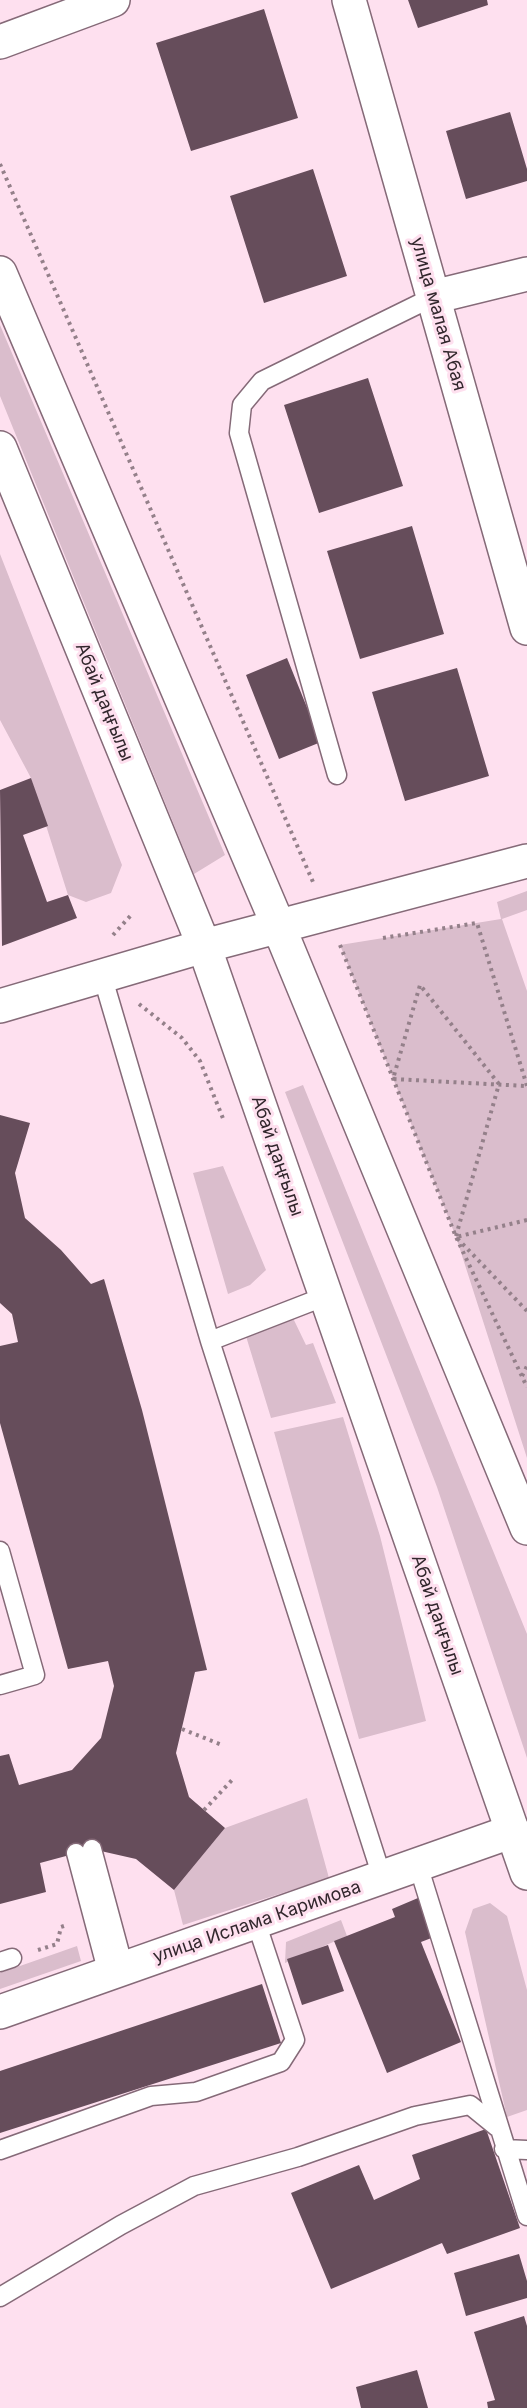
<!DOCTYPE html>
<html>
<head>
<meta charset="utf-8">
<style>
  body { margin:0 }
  canvas { display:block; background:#fee0ef }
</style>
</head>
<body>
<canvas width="527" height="2408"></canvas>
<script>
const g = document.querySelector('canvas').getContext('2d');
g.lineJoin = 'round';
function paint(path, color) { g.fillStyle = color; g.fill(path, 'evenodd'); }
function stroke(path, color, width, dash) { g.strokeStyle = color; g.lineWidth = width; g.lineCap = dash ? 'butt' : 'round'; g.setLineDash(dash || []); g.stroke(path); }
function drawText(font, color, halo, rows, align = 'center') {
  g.font = font + ' Inter,sans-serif'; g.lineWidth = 6; g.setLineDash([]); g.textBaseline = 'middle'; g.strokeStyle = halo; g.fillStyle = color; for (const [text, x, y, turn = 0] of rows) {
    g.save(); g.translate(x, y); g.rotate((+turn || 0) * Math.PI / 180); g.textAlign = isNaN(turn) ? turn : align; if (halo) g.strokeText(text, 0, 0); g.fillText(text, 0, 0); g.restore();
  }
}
paint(new Path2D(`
  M0 325 225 855 194 874 0 396Z
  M0 554 122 865 111 893 86 902 68 895 31 778 0 720Z
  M527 891V910L502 919 527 991V1458L456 1237 340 945 501 919 497 902Z
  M303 1085 527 1634V1758L437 1487 285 1092Z
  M223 1166 266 1270 250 1285 228 1294 193 1173Z
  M292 1316 306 1345 313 1343 336 1403 271 1418 245 1333Z
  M343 1417 380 1536 426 1721 359 1739 274 1432Z
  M307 1798 329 1878 183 1925 174 1890 225 1828Z
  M490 1903 507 1916 527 1990V2110L507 2117 465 1932 473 1909Z
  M341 1920 347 1936 285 1963 286 1942Z
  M77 1946 81 1961 0 1989V1973Z`), '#dabdcc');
paint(new Path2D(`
  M408 0H487L488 5 418 28Z
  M264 9 298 118 191 151 156 43Z
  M510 112 527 169V181L466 199 446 131Z
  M313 169 347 276 264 303 230 196Z
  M368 378 403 486 319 513 284 405Z
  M412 526 444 634 360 659 327 551Z
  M287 658 321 742 279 759 246 675Z
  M457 668 489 776 405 801 372 692Z
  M31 778 48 826 23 835 47 902 68 895 77 918 2 946 0 790Z
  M0 1115 30 1123 15 1173 25 1218 61 1250 91 1284 104 1279 142 1410 207 1670 195 1672 176 1753 189 1797 225 1828 174 1890 136 1859 92 1849 40 1863 46 1892 0 1904V1756L9 1754 19 1785 72 1770 101 1738 114 1686 108 1661 68 1669 0 1423V1346L18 1342 12 1314 0 1303Z
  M418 1898 434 1937 421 1942 461 2042 387 2073 334 1941 395 1917 392 1909Z
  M328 1945 344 1991 302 2005 287 1959Z
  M262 1984 281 2043 0 2133V2071Z
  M486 2129 520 2228 447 2254 442 2243 331 2289 291 2193 359 2165 374 2200 420 2179 412 2155Z
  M519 2254 527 2281V2298L466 2316 454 2273Z
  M524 2316 527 2326V2408H488L487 2402 495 2400 474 2332Z
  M417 2370 428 2408H361L356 2387Z`), '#664d5b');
const lane = new Path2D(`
  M337 775 239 433 242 405 262 381 433 297
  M102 975 210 1341 382 1877
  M210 1341 326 1296
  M0 1551 35 1675 0 1685
  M92 1849 124 1968
  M76 1853 108 1974
  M418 1865 527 2216
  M0 1962 12 1958
  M504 2149 527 2150
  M0 2150 151 2096 196 2092 281 2062 295 2040 256 1922
  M0 2297 121 2225 194 2186 298 2157 415 2116 470 2105 497 2127`);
const street = new Path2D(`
  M349 0 527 628
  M433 297 527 274
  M0 1006 204 946
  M0 2012 513 1831`);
const secondary = new Path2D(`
  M0 42 113 0
  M0 273 278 925 527 1528
  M0 448 204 946 527 1873
  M204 946 527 861`);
stroke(lane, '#856a78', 21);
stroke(street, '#856a78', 36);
stroke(secondary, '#856a78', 36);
stroke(new Path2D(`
  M0 164 313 882
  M113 935 133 913
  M383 938 477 923 527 1086
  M340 945 456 1237 527 1387
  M139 1004 182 1038 200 1061 224 1121
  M499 1084 420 985 393 1079 526 1086
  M527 1220 456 1237 527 1311
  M456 1236 499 1084
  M522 1376 527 1366
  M182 1729 222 1745
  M204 1810 232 1780
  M38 1950 57 1944 61 1927 67 1925`), '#94808a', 4, [3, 4.5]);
stroke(lane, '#fff', 18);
stroke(street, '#fff', 33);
stroke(secondary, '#fff', 33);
drawText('18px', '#32272d', '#fee0ef', [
  ["улица малая Абая",438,314,74],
  ["Абай даңғылы",104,702,68],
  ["Абай даңғылы",277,1156,71],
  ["Абай даңғылы",437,1615,71],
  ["улица Ислама Каримова",257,1922,-19]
]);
</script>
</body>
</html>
